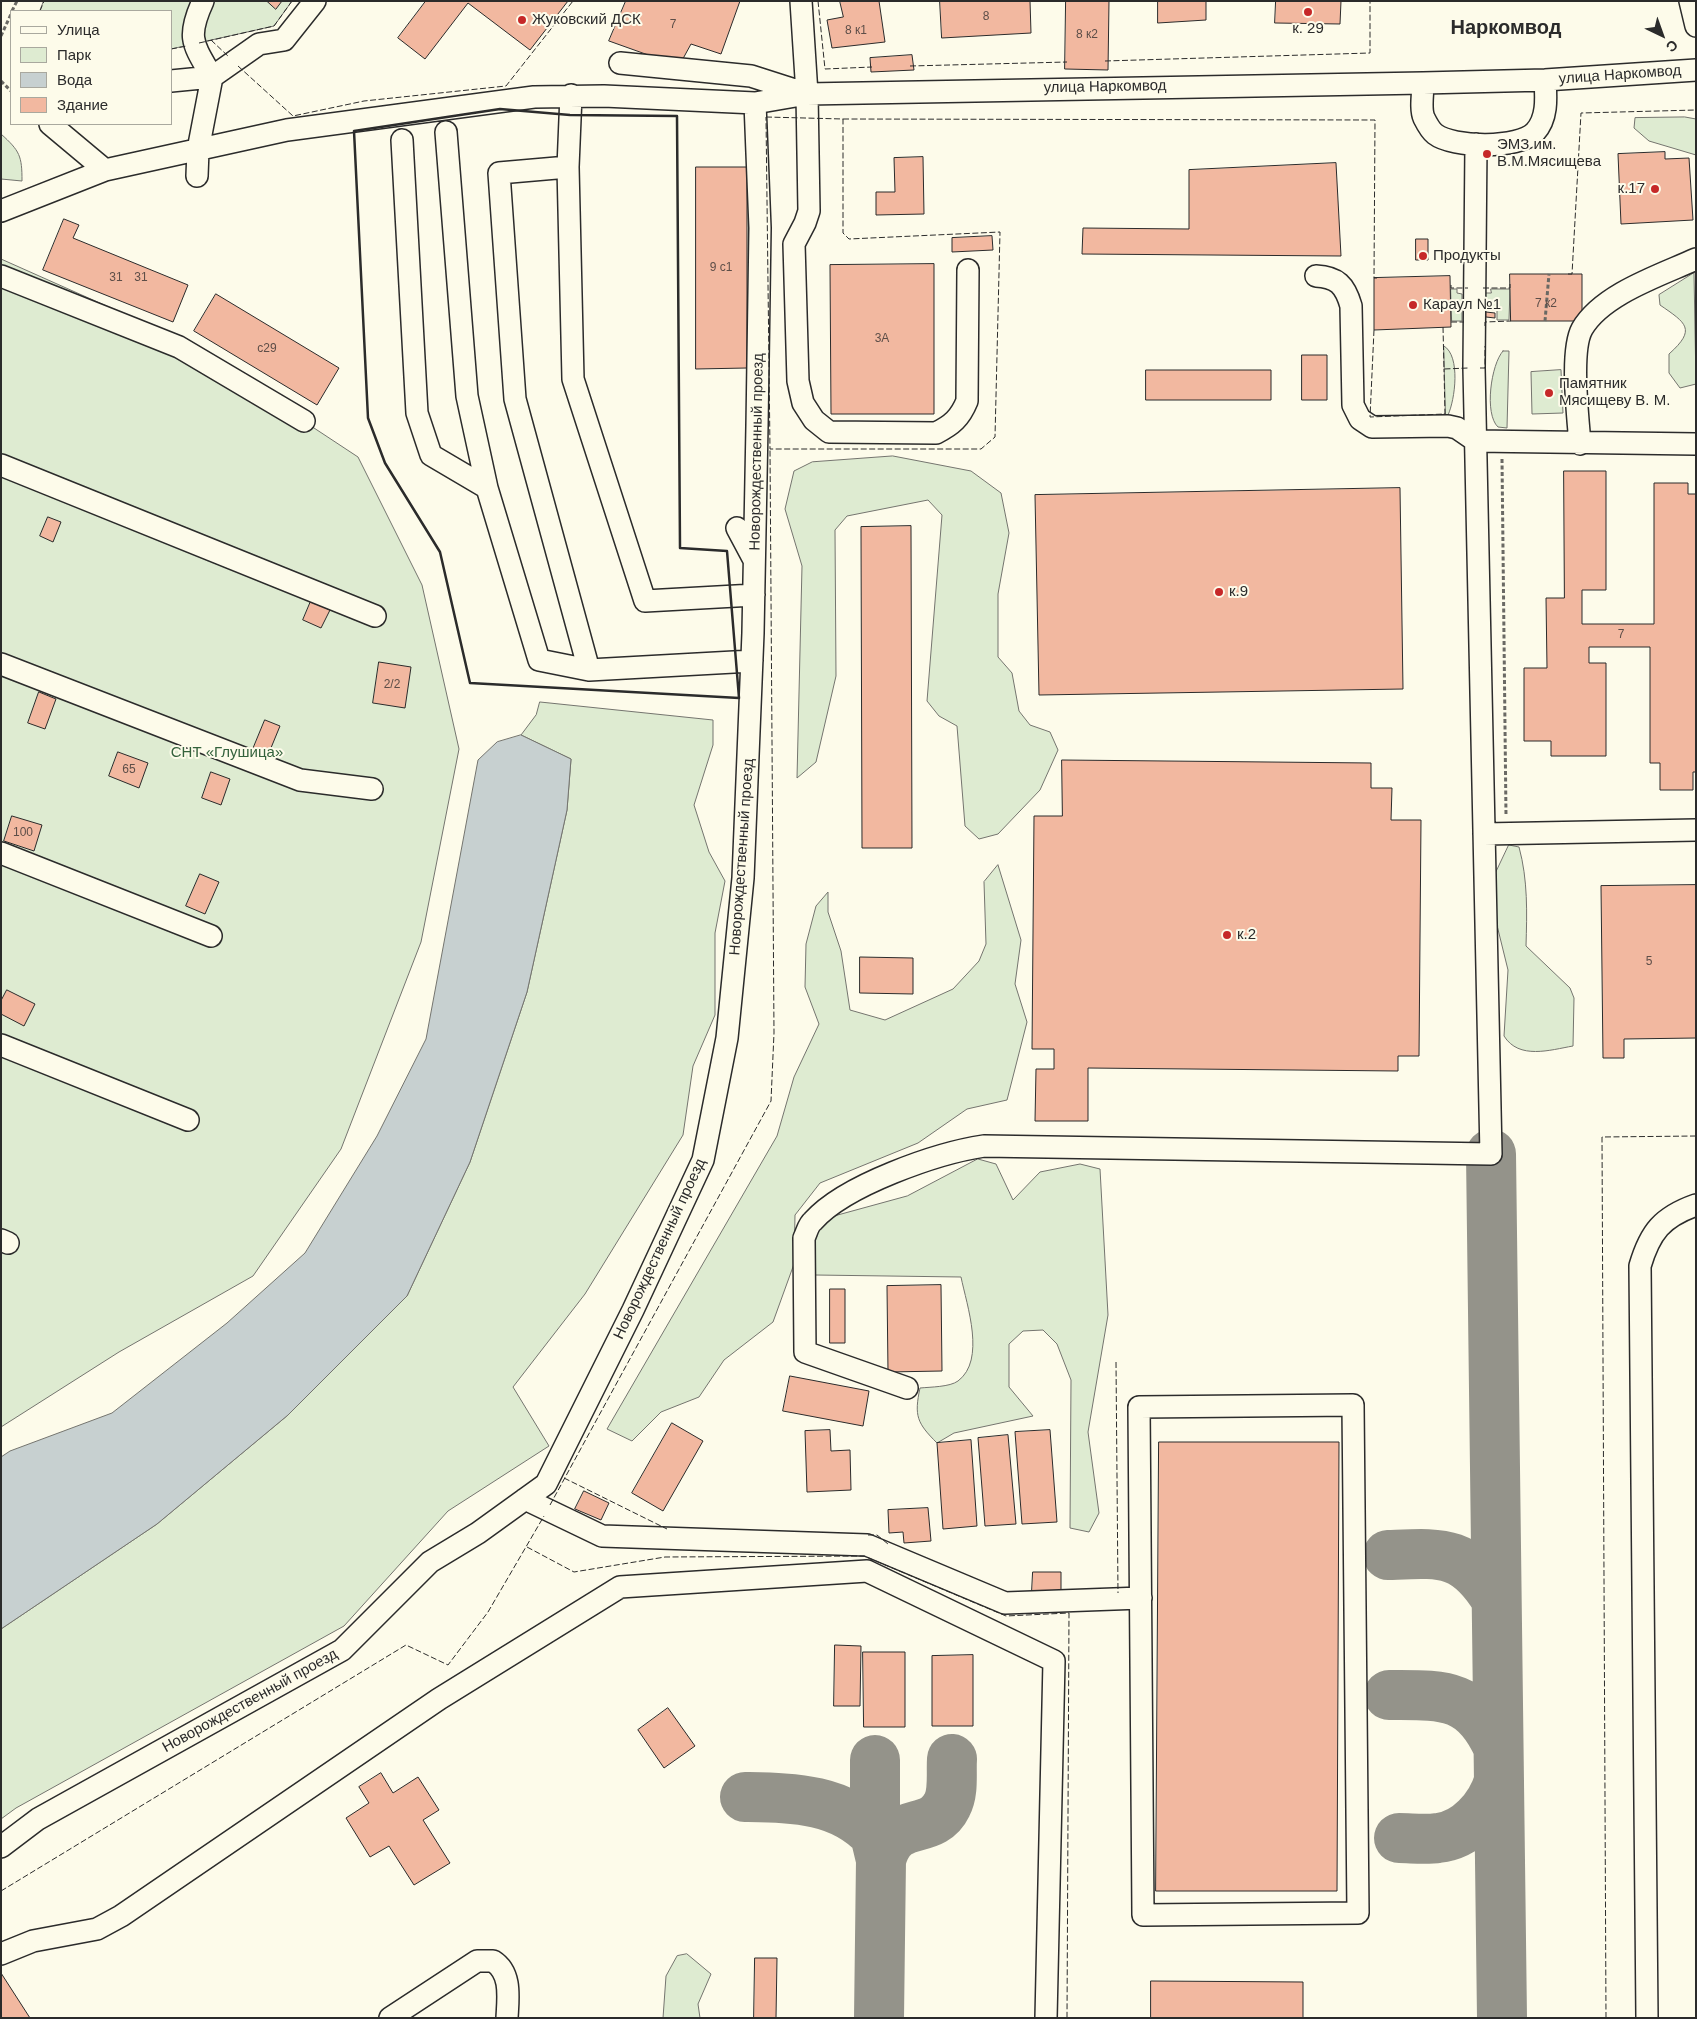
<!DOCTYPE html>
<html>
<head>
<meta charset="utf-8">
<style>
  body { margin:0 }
  #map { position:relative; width:1697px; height:2019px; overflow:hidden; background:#fdfbea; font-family:Helvetica,sans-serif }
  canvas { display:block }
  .frame { position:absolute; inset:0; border:2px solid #2b2b2b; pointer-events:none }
  .legend { position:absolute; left:10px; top:10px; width:162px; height:115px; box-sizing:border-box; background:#fdfbea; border:1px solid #a9a89e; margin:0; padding:6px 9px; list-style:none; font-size:15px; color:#2b2b2b }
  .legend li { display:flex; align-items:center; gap:10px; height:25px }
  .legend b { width:25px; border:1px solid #a9a89e }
  .north { position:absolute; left:1637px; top:10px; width:50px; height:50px; -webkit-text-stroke:4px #fdfbea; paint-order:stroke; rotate:138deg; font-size:14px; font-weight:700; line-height:20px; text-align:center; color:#2b2b2b }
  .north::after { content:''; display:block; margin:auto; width:18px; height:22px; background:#2b2b2b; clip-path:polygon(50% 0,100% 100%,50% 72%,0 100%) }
</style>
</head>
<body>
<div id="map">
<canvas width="1697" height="2019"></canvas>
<div class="frame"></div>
<ul class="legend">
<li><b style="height:6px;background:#fdfbea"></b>Улица</li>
<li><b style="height:14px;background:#deebd1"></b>Парк</li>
<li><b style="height:14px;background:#c7d0d0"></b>Вода</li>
<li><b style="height:14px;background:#f2b8a0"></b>Здание</li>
</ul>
<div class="north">С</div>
</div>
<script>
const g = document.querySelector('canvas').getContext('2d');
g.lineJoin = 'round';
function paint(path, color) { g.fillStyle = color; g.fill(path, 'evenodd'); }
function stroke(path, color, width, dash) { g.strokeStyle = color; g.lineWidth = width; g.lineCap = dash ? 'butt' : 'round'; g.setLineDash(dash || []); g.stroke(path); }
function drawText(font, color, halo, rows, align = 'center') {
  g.font = font + ' Helvetica,sans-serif'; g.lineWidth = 4; g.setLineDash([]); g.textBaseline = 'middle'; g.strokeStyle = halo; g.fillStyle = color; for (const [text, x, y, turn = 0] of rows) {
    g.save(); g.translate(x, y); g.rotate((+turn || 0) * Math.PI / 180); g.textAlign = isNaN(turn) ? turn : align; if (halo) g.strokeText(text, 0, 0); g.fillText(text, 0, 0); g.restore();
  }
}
const green = new Path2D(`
  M44 1H292L274 26 171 49V11H40Z
  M1685 117 1696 119V155L1649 141 1634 128 1635 118Z
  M1 134C20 151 22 156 22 181L1 179Z
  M1 259 176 337 358 457 422 585 459 749 421 942 341 1149 253 1276 119 1352 1 1427Z
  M1694 273 1696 384 1680 388 1669 373V354C1697 329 1686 323 1660 305L1659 295Z
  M1451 289H1457V293L1462 294V321H1452Z
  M1491 289H1510L1509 320H1497V310H1485V293H1491Z
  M1444 346C1461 356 1455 400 1448 415L1435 416 1445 414Z
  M1503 351H1509L1507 428 1498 427C1484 414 1491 364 1503 351Z
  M1561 370 1563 413 1532 414 1531 372Z
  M893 456 971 471 1001 493 1009 533 998 594V657L1012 673 1019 711 1030 725 1050 732 1058 750 1040 790 998 834 979 839 965 826 957 726 939 716 927 701 942 515 928 500 847 516 835 530 836 676 816 762 797 778 802 566 785 509 794 471 812 462Z
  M540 702 713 720V745L694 805 709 852 725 881 715 933V1015L693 1066 683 1135 585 1294 513 1387 549 1446 448 1511 344 1626 16 1808 1 1819V1629L157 1524 288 1415 407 1296 470 1162 527 992 567 810 571 759 521 735 536 715Z
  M1509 845 1519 847C1528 880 1527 913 1526 946L1570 988 1574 998 1573 1046C1550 1050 1519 1060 1504 1036L1508 970 1492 905 1495 874Z
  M998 865 1021 940 1015 984 1027 1022 1007 1100 967 1109 918 1143 820 1183 795 1215 794 1264 773 1322 724 1360 699 1397 661 1412 632 1441 607 1429 777 1136 794 1077 819 1024 805 987 806 944 816 906 828 892V912L841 951 850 1010 885 1020 953 989 979 961 986 944 984 882Z
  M978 1159 996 1164 1013 1200 1040 1172 1080 1164 1100 1169 1108 1315 1088 1432 1099 1513 1089 1532 1070 1528 1071 1380 1057 1344 1043 1330 1023 1331 1009 1344V1387L1033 1416 954 1433 937 1443C917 1423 914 1416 920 1388 930 1387 950 1387 958 1381 986 1360 967 1306 961 1277L815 1275 804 1238 834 1216 907 1196Z
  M687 1954 711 1974 698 2004 700 2018H663L666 1976 677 1956Z`);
paint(green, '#deebd1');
stroke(green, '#74746e', 1);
const water = new Path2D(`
  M521 735 571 759 567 810 527 992 470 1162 407 1296 288 1415 157 1524 1 1629V1457L10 1451 112 1413 227 1323 305 1253 377 1136 426 1039 478 760 497 742Z`);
paint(water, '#c7d0d0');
stroke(water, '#74746e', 1);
stroke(new Path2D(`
  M1491 1154 1502 2018
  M1388 1555C1441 1553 1465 1549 1496 1599
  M1389 1695C1442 1695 1473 1692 1498 1747
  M875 1760V1835L881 1860 879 2018
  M745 1797C794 1798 840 1798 875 1835
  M1399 1838C1411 1838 1425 1840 1438 1838 1467 1835 1491 1808 1499 1781
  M881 1860C894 1812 931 1838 947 1805 954 1792 951 1773 952 1759`), '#94938a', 50);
const building = new Path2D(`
  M267 1H282L276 9Z
  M426 1H568L530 50 468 3 425 59 398 38Z
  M626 1H740L721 54 691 44 679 66 609 41Z
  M840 1H879L885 42 832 48 827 20 843 17Z
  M940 1H1030L1031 33 942 38Z
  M1066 1H1109L1108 70 1065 69Z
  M1158 1H1206V20L1158 23Z
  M1276 1H1341L1340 24 1275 23Z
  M912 55 914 70 871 72 870 58Z
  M1665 152V159L1689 158 1693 220 1621 224 1618 154Z
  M923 157 924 214 876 215V192H895L894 158Z
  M1336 163 1341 256 1082 254 1083 228 1189 229V170Z
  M696 167H747V368L696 369Z
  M64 219 79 225 73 238 188 285 173 322 43 270Z
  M992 236 993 250 952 252V238Z
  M1416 239H1428V260H1416Z
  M934 264V414H831L830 265Z
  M1510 274H1582V321H1511Z
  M1450 276 1451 327 1374 330V278Z
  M216 294 339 368 317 405 194 331Z
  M1486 312 1495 313V318L1486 317Z
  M1302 355H1327V400H1302Z
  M1146 370H1271V400H1146Z
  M1564 471H1606V590H1582V624H1654V483H1688V494H1696V772H1693V790H1660V763H1650V647H1589V663H1606V756H1551V741H1524V668H1547L1546 598H1564Z
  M1400 488 1403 689 1039 695 1035 495Z
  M48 517 61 522 53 542 40 536Z
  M911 526 912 848H862L861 527Z
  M311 601 330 610 321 628 303 620Z
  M379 662 411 667 405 708 373 703Z
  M39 692 56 699 45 729 28 723Z
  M265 720 280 726 266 760 251 754Z
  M118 752 148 763 139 788 109 776Z
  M1062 760 1371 763V788H1392L1391 820H1421L1419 1056H1398V1071L1088 1068V1121H1035L1036 1069H1054V1049H1032L1034 816H1062Z
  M211 772 230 779 221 805 202 798Z
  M12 816 42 825 34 851 4 841Z
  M200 874 219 882 205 914 186 906Z
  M1696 885V1038L1624 1039V1058H1603L1601 886Z
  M860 957 913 958V994L860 993Z
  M7 990 35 1004 24 1026 1 1014V1001Z
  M941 1285 942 1371 888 1372 887 1286Z
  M830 1289H845V1343H830Z
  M790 1376 869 1391 863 1426 783 1411Z
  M672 1423 703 1441 663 1511 632 1493Z
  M830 1430 831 1451 850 1450 851 1490 807 1492 805 1431Z
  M1050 1430 1057 1522 1022 1524 1015 1432Z
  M1008 1435 1016 1524 985 1526 978 1438Z
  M971 1440 977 1526 943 1529 937 1443Z
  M1159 1442H1339L1337 1891H1156Z
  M584 1491 609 1503 601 1520 575 1509Z
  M928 1508 931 1541 904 1543 903 1532 889 1533 888 1510Z
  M1033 1572H1061V1592L1032 1591Z
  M835 1645 861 1646 860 1706H834Z
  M863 1652H905V1727H864Z
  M973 1655V1726H932V1656Z
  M668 1708 695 1746 664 1768 638 1730Z
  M381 1773 393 1793 418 1777 439 1810 423 1820 450 1863 414 1885 389 1846 370 1857 346 1818 369 1803 359 1787Z
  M755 1958H777L776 2018H754Z
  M1 1973 30 2018H1Z
  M1151 1981 1303 1982V2018H1151Z`);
paint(building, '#f2b8a0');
stroke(building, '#2b2b2b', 1);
const minor = new Path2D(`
  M203 1C186 38 193 44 212 77L259 44 284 40 315 1
  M801 1 807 94 809 211 805 223 794 244 798 381 803 403 814 420 829 432 936 433C952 425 960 418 967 401L968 270
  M1690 1 1696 26
  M620 63 751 76 804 93
  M171 81 212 77 198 150 197 176
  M1423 83C1423 93 1420 109 1424 118 1426 122 1431 131 1435 134 1453 148 1519 149 1535 132 1548 118 1546 97 1545 80
  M571 95 568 167 573 379 645 601 754 595
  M50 124 105 170
  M446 132 467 396 487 488
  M402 140 417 413 431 455 487 488 539 660 589 670
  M568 167 499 173 515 399 589 670 752 661
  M1 211 105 170 287 130 534 97 604 96 755 103 807 94 1423 83 1545 80 1696 70
  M1 276 179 347 304 421
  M1316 276C1337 277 1345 285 1351 306L1353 405 1360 419 1372 427 1448 426 1457 428 1476 441 1696 444
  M1580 444C1578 417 1570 351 1582 329 1602 294 1661 275 1696 259
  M1 465 375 616
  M737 528 753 558
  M1 664 300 780 372 789
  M1484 834 1696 830
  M1 853 211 936
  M1 1045 188 1120
  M1 1240 8 1243
  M907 1388 805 1352 804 1238C807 1232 808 1225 813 1221 845 1185 937 1153 984 1146L1491 1154 1474 368 1476 144
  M1353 1405 1358 1913 1143 1915 1139 1407Z
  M525 1499 602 1536 867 1545 1005 1603 1141 1598
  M1 1847 38 1819 342 1650 430 1562 478 1533 546 1484 633 1310 703 1160 727 1038 743 878 753 633 757 426 760 228 755 103
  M1 1954 33 1941 97 1929 121 1916 439 1699 620 1587 867 1571 1054 1661 1046 2018
  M390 2018 477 1961H493C512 1973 508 1998 507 2018
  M1647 2018 1640 1266C1650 1232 1662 1217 1696 1205`);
stroke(minor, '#2b2b2b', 24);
stroke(new Path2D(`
  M12 11 17 1
  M1 36 11 14
  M1 81 11 91
  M1545 321 1549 274
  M1502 459 1506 816`), '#6a6964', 3, [4, 2.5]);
stroke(minor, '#fdfbea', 21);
stroke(new Path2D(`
  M818 1 825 69 872 67
  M40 11 44 1
  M211 40 229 57
  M199 43 274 26 292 1
  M171 49 187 46
  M1105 61 1370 53V1
  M238 66 293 116 364 101 506 86 573 1
  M910 66 1067 62
  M11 83V86
  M766 117 843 119V233L849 239 1000 232 995 437 981 449H770Z
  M843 119 1375 120 1374 278H1377
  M1568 274H1572L1581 113 1696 110
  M1451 285V288H1468
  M1483 288H1510V284
  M1451 322H1464
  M1485 326V322L1511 321
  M1443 327 1444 369 1468 368
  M1374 330 1370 417 1445 414 1444 369
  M1480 368H1485V346
  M1116 1362 1118 1593
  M564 1478 667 1529
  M550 1505 771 1101 774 1033 770 449
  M868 1535H877L888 1544
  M527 1547 574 1572 665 1557 864 1556 1006 1616 1069 1613 1067 2018
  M1 1891 406 1645 448 1665 488 1612 544 1516
  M1606 2018 1602 1137 1696 1136`), '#2b2b2b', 1, [6, 2.5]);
stroke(new Path2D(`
  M500 109 570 115 677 116 680 548 727 551 739 698 470 683 440 552 385 463 368 418 354 131Z`), '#2b2b2b', 2.5);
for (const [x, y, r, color] of [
  [1308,12,5,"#c62828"],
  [522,20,5,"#c62828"],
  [1487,154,5,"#c62828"],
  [1655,189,5,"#c62828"],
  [1423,256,5,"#c62828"],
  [1413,305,5,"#c62828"],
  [1549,393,5,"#c62828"],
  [1219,592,5,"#c62828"],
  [1227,935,5,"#c62828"]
]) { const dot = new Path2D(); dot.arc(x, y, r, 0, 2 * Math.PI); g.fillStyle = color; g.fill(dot); stroke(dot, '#fdfbea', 2); }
drawText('12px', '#5d4e48', null, [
  ["8",986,17],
  ["7",673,25],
  ["8 к1",856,31],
  ["8 к2",1087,35],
  ["9 с1",721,268],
  ["31",116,278],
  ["31",141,278],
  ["7 к2",1546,304],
  ["3А",882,339],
  ["с29",267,349],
  ["7",1621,635],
  ["2/2",392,685],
  ["65",129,770],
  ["100",23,833],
  ["5",1649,962]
]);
drawText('15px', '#2b2b2b', '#fdfbea', [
  ["Жуковский ДСК",532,20],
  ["к. 29",1308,29,"center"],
  ["ЭМЗ им.",1497,145],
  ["В.М.Мясищева",1497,162],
  ["к.17",1645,189,"right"],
  ["Продукты",1433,256],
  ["Караул №1",1423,305],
  ["Памятник",1559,384],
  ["Мясищеву В. М.",1559,401],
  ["к.9",1229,592],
  ["к.2",1237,935]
], 'left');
drawText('15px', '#2b2b2b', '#fdfbea', [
  ["улица Наркомвод",1620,75,-4],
  ["улица Наркомвод",1105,87,-1],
  ["Новорождественный проезд",757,452,-89],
  ["Новорождественный проезд",742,857,-86],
  ["Новорождественный проезд",660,1249,-65],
  ["Новорождественный проезд",250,1701,-29]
]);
drawText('15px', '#34623c', '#fdfbea', [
  ["СНТ «Глушица»",227,753]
]);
drawText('bold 20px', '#2b2b2b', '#fdfbea', [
  ["Наркомвод",1506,28]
]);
</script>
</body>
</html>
